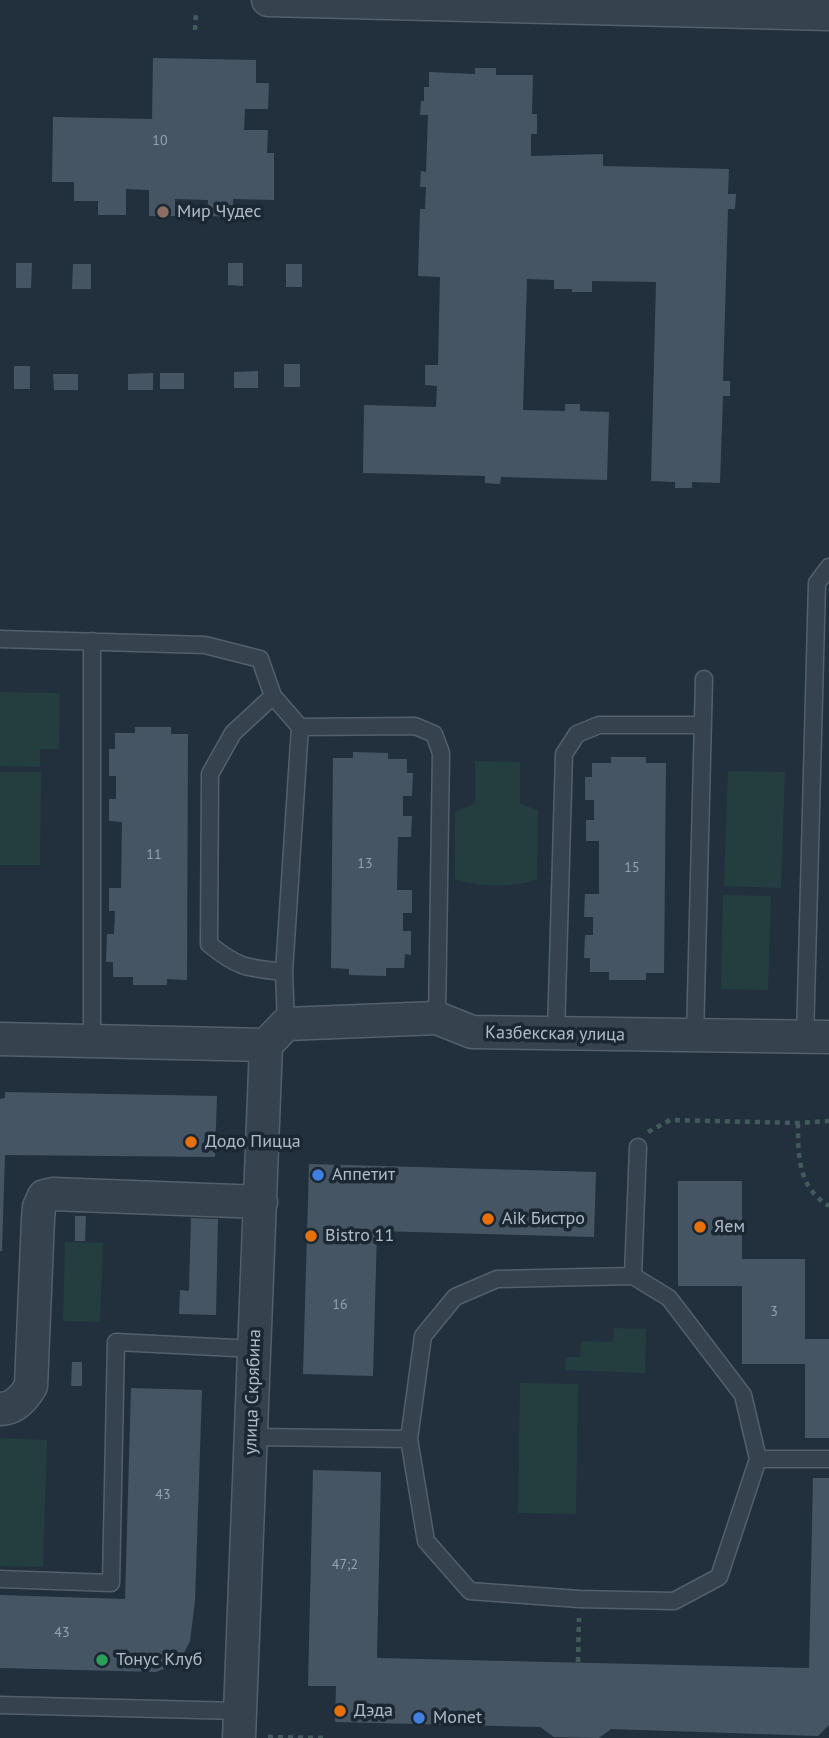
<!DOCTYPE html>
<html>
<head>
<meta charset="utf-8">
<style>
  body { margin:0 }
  canvas { display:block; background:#22303d }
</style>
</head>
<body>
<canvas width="829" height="1738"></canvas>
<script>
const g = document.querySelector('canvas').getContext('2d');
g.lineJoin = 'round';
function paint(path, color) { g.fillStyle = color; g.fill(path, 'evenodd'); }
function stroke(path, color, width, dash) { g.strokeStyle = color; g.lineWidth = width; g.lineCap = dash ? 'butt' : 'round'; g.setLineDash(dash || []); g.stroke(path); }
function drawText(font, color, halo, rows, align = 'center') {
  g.font = font + ' "PT Sans",sans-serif'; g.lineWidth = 7; g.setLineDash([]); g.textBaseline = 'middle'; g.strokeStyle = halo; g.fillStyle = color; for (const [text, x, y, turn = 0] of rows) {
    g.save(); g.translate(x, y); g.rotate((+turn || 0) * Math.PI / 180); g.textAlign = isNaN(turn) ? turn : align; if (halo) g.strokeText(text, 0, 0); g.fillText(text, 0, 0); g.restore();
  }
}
paint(new Path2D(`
  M0 692 60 693 59 749H40V767L0 766Z
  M475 761 520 762V804L538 810 537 879C519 888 474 887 455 879V812L475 803Z
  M728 771 785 772 781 888 724 886Z
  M0 772H41L40 865H0Z
  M723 895 771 896 768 990 721 989Z
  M65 1242 103 1243 100 1322 63 1321Z
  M614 1328 646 1329 645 1373 565 1370 566 1357H580L581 1341 613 1342Z
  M520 1383 578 1384 576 1514 518 1513Z
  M0 1438 47 1440 43 1567 0 1566Z`), '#243d3e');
paint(new Path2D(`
  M153 58 256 60V83H269L268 109H245L244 130H268L267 153H274V200L233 199V217L207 216 208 200 175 199V216H149V190L126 189V215H98V201H74V182H52L53 117 152 119Z
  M475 68H496V75H533L532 114H537V134H531V156L603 154V166L729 169 728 194H736L735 209H728L723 381H730V396H723L720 483 692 482V488H675V482L651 481 656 282 592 281V292H572V289H554V280L527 279 523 410 565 411V404H580V411L609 412 607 480 501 477 500 484 485 483V476L363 473 364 405 436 407 437 386 425 385V365H438L440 277 418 276 420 209H425L426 187H420L421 171 426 172 428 115H420L421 101H424V87H429V72L475 74Z
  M16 263H32L31 288H16Z
  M228 263H243V286L228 285Z
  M73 264H91V289H72Z
  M286 264H302V287H286Z
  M284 364H300V387H284Z
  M14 366H30V389H14Z
  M258 371V388H234V372Z
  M153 373V390H128V374Z
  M160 373H184V389H160Z
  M53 374H78V390H54Z
  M135 727H171V734H188L187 980 167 979V985H133V977H113V962H106L107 934H114L115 911H109V888H121L122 822 109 821V799H116V776H109V749H115V733H135Z
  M353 752 388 753V759H407V773H413L412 796H403V816H412L411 837H398L397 890H412V913H403V931H411V955L405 954 404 968H386V976L349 975V969L331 968 333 758H353Z
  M611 757H646V763H666L664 973H646V980H609V972H590V958H584L585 935H593V917H584L585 894H599V841H586V820H594V800H585V777H592V763H611Z
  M5 1092 217 1096 215 1157 5 1155 2 1251H0V1099L5 1098Z
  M309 1164 596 1172 594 1237 377 1231 373 1376 303 1374Z
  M678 1181H742V1259H805V1339H829V1438H805V1364H742V1286H678Z
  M75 1216H86L85 1241H75Z
  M191 1218 218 1219 216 1315 179 1314 180 1290 189 1291Z
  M72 1362H82V1386H71Z
  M131 1388 202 1390 195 1601 190 1641 183 1655 173 1665 156 1672 0 1668V1595L125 1599Z
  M313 1470 381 1472 377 1658 809 1668 813 1478H829V1725L818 1736 611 1729 599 1738 554 1737 540 1727 335 1722 336 1686H308Z`), '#465564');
const lane = new Path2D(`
  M0 639 205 645 260 659 273 696 300 727 284 972 286 1024
  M92 641V1041
  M273 696 233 733 210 774 209 944C238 968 247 968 284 972
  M300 727 415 726 434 734 441 753 437 1018
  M556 1034 564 754 577 734 599 725H702
  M695 1037 704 679
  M805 1038 817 583 829 567
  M633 1276 669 1298 743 1395 758 1459 719 1577 674 1601 579 1599 470 1591 426 1541 409 1439 423 1336 455 1297 497 1279Z
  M633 1276 638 1147
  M252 1437 409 1439
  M758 1459H829
  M0 1579 111 1583 116 1342 255 1349
  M0 1705 239 1711`);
const street = new Path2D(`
  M268 0 829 14
  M0 1039 266 1045 286 1024 437 1018 472 1032 829 1037
  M0 1409C15 1409 24 1398 31 1386L38 1219 39 1207 44 1196 53 1194 261 1202
  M239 1738 266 1045`);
stroke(lane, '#545f6b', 19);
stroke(street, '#545f6b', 35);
stroke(new Path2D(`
  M195 30 196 11
  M798 1123C798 1157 798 1187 829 1206
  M648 1132 670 1120 798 1123 829 1121
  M578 1662 579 1618
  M268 1737 326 1738`), '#425a5b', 4.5, [5, 5]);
stroke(lane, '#36424d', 16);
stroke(street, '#36424d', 32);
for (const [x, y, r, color] of [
  [163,212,7,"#8d6e63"],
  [191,1142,7,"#e8710a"],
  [318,1175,7,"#3f7fe0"],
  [488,1219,7,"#e8710a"],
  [700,1227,7,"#e8710a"],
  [311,1236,7,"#e8710a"],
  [102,1660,7,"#2e9e5b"],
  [340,1711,7,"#e8710a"],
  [419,1718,7,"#3f7fe0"]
]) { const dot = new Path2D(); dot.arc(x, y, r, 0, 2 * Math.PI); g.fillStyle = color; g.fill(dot); stroke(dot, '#1b2732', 2.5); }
drawText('14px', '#97a2b0', null, [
  ["10",160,141],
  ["11",154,855],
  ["13",365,864],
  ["15",632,868],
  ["16",340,1305],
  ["3",774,1312],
  ["43",163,1495],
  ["47;2",345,1565],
  ["43",62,1633]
]);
drawText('18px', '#b2bcc9', '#1b2732', [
  ["Мир Чудес",177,212],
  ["Додо Пицца",205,1142],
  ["Аппетит",332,1175],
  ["Aik Бистро",502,1219],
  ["Яем",714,1227],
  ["Bistro 11",325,1236],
  ["Тонус Клуб",116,1660],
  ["Дэда",354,1711],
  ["Monet",433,1718]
], 'left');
drawText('18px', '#b2bcc9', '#1b2732', [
  ["Казбекская улица",555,1034,1],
  ["улица Скрябина",253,1392,-88]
]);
</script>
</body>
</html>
